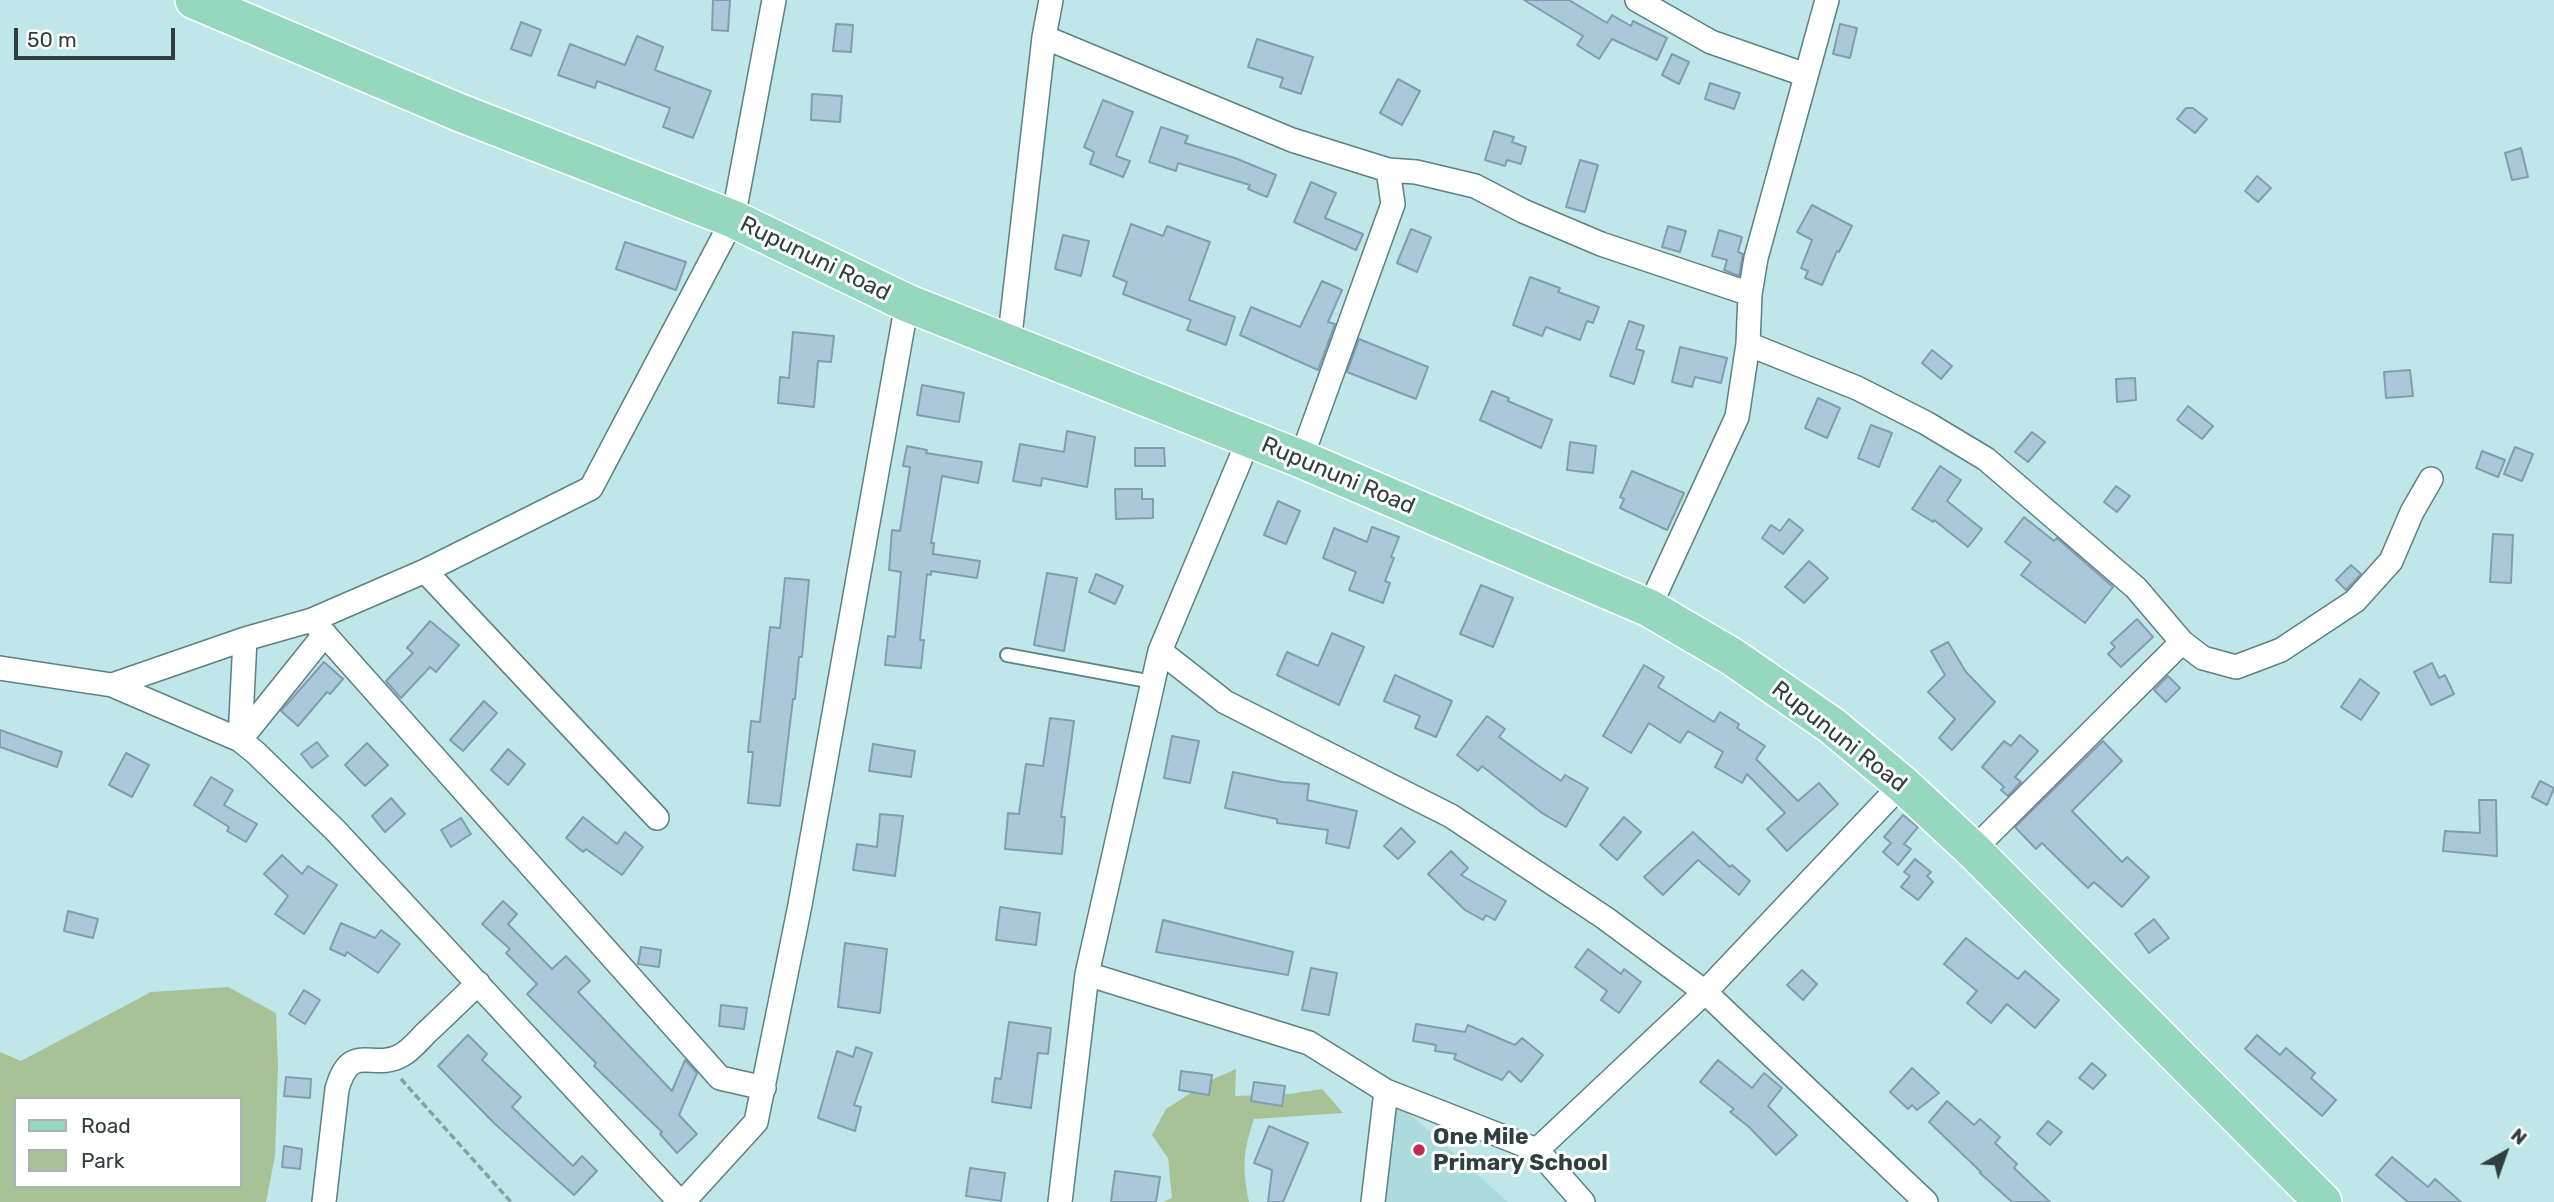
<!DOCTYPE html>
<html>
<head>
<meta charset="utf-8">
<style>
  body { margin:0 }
  #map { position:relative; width:2554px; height:1202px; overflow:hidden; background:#bfe7e9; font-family:Rubik,sans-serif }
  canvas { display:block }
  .legend { position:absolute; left:14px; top:1097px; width:228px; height:91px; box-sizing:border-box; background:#fff; border:2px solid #acb2b2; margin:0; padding:9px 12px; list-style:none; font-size:21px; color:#2f3e3f }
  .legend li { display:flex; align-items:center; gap:14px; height:35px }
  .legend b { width:35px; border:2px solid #acb2b2 }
  .north { position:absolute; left:2470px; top:1118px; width:70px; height:70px; -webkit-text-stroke:5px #fff; paint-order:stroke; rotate:40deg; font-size:19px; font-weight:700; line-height:28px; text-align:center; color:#2f3e3f }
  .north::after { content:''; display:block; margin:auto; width:24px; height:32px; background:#2f3e3f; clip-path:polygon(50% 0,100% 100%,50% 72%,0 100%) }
  .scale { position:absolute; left:14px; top:28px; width:161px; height:32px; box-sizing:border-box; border:4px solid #2f3e3f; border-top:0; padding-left:9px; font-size:21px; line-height:24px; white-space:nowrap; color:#2f3e3f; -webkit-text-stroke:5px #fff; paint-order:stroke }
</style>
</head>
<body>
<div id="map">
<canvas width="2554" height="1202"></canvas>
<ul class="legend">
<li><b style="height:9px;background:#96d7c0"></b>Road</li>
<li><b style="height:19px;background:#a7c296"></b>Park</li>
</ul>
<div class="north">N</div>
<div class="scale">50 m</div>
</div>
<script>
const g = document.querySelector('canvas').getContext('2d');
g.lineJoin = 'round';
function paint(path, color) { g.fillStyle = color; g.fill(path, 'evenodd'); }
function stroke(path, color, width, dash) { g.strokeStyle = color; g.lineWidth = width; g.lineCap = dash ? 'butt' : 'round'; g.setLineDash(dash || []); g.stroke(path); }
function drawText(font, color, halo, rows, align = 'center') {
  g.font = font + ' Rubik,sans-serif'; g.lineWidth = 6; g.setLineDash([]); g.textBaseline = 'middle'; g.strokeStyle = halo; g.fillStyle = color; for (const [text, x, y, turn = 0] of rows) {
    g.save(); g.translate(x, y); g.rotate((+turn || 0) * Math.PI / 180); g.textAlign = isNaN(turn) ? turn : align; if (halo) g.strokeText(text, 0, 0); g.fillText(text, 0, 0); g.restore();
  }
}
paint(new Path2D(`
  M1392 1098 1508 1202H1382Z`), '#acdbde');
paint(new Path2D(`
  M228 987 276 1013 278 1067 275 1156 266 1202H0V1052L21 1061 151 992ZM16 1099H240V1186H16Z
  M1236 1069 1235 1096 1289 1094 1322 1089 1343 1113 1254 1119C1243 1152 1242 1168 1249 1202H1163L1172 1198 1168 1158 1152 1135 1166 1109 1211 1080Z`), '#a7c296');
const building = new Path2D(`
  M713 0H730L728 31 712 30Z
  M1524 0H1569L1607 23 1612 15 1631 26 1633 21 1667 38 1657 60 1612 39 1599 59 1577 45 1583 36Z
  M521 22 541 30 531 56 511 49Z
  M836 24 853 25 851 52 833 51Z
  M1840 24 1857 28 1850 58 1833 54Z
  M637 36 663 47 655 70 711 91 693 138 663 127 670 108 597 81 595 88 558 75 570 44 625 65Z
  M1257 39 1313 57 1301 94 1280 87 1283 78 1248 67Z
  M1672 54 1689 62 1679 84 1662 75Z
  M1398 79 1420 91 1402 125 1380 113Z
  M1710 83 1740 93 1734 109 1705 99Z
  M812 94 842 96 840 122 811 120Z
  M1103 100 1133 112 1116 156 1130 161 1123 177 1090 164 1094 152 1084 147Z
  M2186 108H2193L2207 119 2195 133 2177 119Z
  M1161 127 1188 136 1185 143 1235 158 1276 175 1267 197 1248 189 1250 185 1178 163 1176 171 1149 162Z
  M1494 131 1514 137 1512 142 1526 147 1521 164 1507 160 1505 166 1485 160Z
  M2521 148 2528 177 2512 180 2505 153Z
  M1580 160 1598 165 1585 212 1566 207Z
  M2257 176 2271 188 2258 202 2245 191Z
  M1311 182 1336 193 1325 218 1363 234 1356 250 1294 222Z
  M1812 205 1852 226 1839 252 1837 251 1822 285 1805 278 1808 271 1801 268 1812 240 1797 232Z
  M1131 224 1163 236 1167 226 1210 242 1189 300 1235 317 1226 345 1187 330 1191 320 1123 294 1127 282 1113 276Z
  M1668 226 1686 231 1680 252 1662 247Z
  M1411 229 1431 237 1417 272 1397 263Z
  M1719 230 1742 237 1738 252 1743 254 1739 276 1724 270 1727 260 1712 256Z
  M1063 235 1089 241 1081 276 1055 269Z
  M625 242 686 262 676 290 616 269Z
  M1530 277 1560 288 1558 292 1599 307 1593 323 1587 321 1580 340 1546 327 1542 336 1513 325Z
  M1322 281 1342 290 1328 322 1335 324 1318 370 1240 335 1251 307 1300 327Z
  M1629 321 1644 326 1636 349 1644 351 1634 384 1610 376Z
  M793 332 834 336 831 362 818 361 814 407 778 403 780 377 789 378Z
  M1359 339 1428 367 1416 399 1347 372Z
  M1680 347 1727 358 1721 383 1695 377 1692 387 1672 382Z
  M1932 350 1952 366 1941 379 1922 363Z
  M2410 370 2413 396 2386 398 2384 372Z
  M2135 378 2136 400 2117 402 2116 379Z
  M922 385 964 393 959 422 917 415Z
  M1492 391 1509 398 1508 401 1552 420 1541 448 1480 420Z
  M1818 398 1840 408 1827 438 1805 428Z
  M2188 406 2213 426 2202 439 2177 420Z
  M1871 425 1892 433 1879 467 1858 458Z
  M1067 431 1095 437 1087 487 1042 478 1041 486 1013 481 1020 444 1064 452Z
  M2032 432 2045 442 2028 462 2015 452Z
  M1570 442 1596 446 1593 473 1567 470Z
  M907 446 927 450 926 453 982 462 978 483 942 476 931 543H934L933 554 980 561 977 578 931 571V575L927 574 920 640H924L921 668 885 665 888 636 895 637 901 572 889 570 892 530 900 531 910 467 903 466Z
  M2515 447 2533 454 2522 481 2504 474Z
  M1135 448H1164L1165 466H1135Z
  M2482 451 2505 460 2498 477 2476 468Z
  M1940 466 1961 480 1947 501 1982 529 1968 547 1934 520 1933 522 1912 509Z
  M1632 471 1684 493 1667 530 1620 508 1624 499 1620 497Z
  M2116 486 2130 496 2117 512 2104 502Z
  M1115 489H1142V499H1153V518L1116 519Z
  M1278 501 1300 511 1286 544 1264 535Z
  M2024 517 2054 541 2057 538 2113 587 2085 623 2021 575 2031 562 2005 542Z
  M1789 519 1803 530 1783 554 1762 538 1771 525 1780 531Z
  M1372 527 1399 537 1391 557 1394 558 1385 581 1390 583 1383 603 1349 590 1356 572 1323 558 1334 528 1367 542Z
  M2493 534 2513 535 2511 583 2490 582Z
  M1809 561 1828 578 1804 603 1785 587Z
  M2351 565 2361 574 2346 590 2336 580Z
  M1047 573 1077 578 1064 651 1034 645Z
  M1096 574 1123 586 1115 604 1089 592Z
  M785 578 809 580 802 657H799L795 699H793L780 806 748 803 753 752H748L751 721 760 722 770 627 780 628Z
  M1481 585 1513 598 1493 647 1460 634Z
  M2137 619 2153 637 2121 667 2108 654 2115 647 2111 643Z
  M430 621 459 645 436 672 430 667 401 698 386 681 413 653 407 648Z
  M1332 633 1364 647 1339 705 1277 675 1287 652 1318 666Z
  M1948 642 1966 672 1995 702 1952 750 1939 738 1955 719 1928 692 1945 675 1931 651Z
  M324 662 343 679 330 694 327 692 298 726 281 711Z
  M2432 663 2439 678 2445 675 2454 694 2431 705 2414 672Z
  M1644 665 1664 677 1658 687 1714 722 1720 712 1739 724 1737 728 1765 746 1756 759 1798 801 1819 783 1838 804 1787 851 1767 829 1785 813 1747 774 1742 783 1715 767 1723 752 1688 731 1680 743 1649 723 1631 753 1603 736Z
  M1395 675 1452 701 1436 737 1415 728 1420 716 1384 701Z
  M2168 676 2180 688 2166 702 2154 690Z
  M2360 679 2379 693 2361 720 2341 707Z
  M484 701 497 713 463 751 450 740Z
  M1487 716 1505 729 1499 737 1536 764 1561 781 1565 775 1588 788 1566 827 1542 813 1482 766 1478 771 1457 755Z
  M1050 718 1074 721 1061 817H1065L1062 854 1005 849 1008 813 1019 814 1026 764 1043 766Z
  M0 730 62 752 57 767 0 747Z
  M2020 735 2038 751 2015 777 2021 782 2008 796 2001 790 2004 787 1982 767 2004 741 2011 746Z
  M1172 736 1199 741 1190 783 1164 778Z
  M2103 741 2122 761 2072 811 2122 862 2127 857 2149 877 2122 907 2094 882 2088 888 2042 843 2036 849 2015 827Z
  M317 742 328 756 312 768 301 754Z
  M367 743 388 765 365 786 345 765Z
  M873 744 915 751 911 777 869 771Z
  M508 749 525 764 508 785 491 770Z
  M126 753 149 765 132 797 109 785Z
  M1233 772 1282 782 1309 784 1307 800 1357 811 1349 848 1326 843 1328 830 1277 823V819L1225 808Z
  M211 777 233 790 224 805 257 824 246 842 227 831 229 827 194 805Z
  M2540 781 2554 788 2547 805 2532 797Z
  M391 798 405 814 385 832 372 816Z
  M2479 800H2496L2497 856 2443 851 2445 831 2480 833Z
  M880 814 903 816 895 876 853 870 857 844 877 847Z
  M1903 815 1918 827 1904 844 1911 849 1898 865 1883 852 1891 843 1884 837Z
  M583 817 617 844 625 832 643 847 622 875 586 849 583 852 566 838Z
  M1624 817 1641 832 1617 860 1600 845Z
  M461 818 471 834 451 847 441 830Z
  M1401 828 1415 842 1398 859 1384 846Z
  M1693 832 1730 867 1732 865 1750 881 1739 895 1698 860 1663 895 1644 877Z
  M1451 851 1468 868 1461 875 1506 901 1495 920 1486 915 1483 920 1465 910 1428 874Z
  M282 855 302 874 308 866 337 885 304 934 275 914 288 896 264 874Z
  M1915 859 1931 872 1927 876 1933 882 1918 900 1901 887 1910 876 1904 872Z
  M503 901 517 914 508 924 552 969 566 956 590 981 578 992 672 1091 685 1060 697 1073 679 1115 697 1134 677 1153 660 1134 662 1132 594 1066 596 1063 527 994 537 984 506 953 510 949 482 924Z
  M1000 907 1040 913 1036 945 996 940Z
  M68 911 98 919 93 938 64 931Z
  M2154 919 2169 938 2149 953 2135 934Z
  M1163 920 1293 952 1288 975 1156 952Z
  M341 923 375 938 381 930 400 944 378 973 347 952 345 956 330 949Z
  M1966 938 2018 979 2025 971 2059 1000 2035 1028 2007 1004 1991 1023 1967 1003 1977 991 1944 964Z
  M845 943 887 949 880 1013 838 1007Z
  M641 947 661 950 659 967 638 964Z
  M1588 949 1621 974 1624 969 1641 982 1619 1013 1601 1000 1607 991 1575 967Z
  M1311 968 1337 973 1329 1015 1302 1010Z
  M1802 970 1817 984 1803 1000 1787 985Z
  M304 990 320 1000 305 1024 289 1014Z
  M721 1005 747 1008 744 1029 719 1026Z
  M1009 1022 1051 1028 1048 1054 1038 1053 1031 1108 992 1102 995 1078 1001 1079Z
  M1416 1024 1465 1032 1468 1025 1515 1045 1522 1038 1543 1055 1521 1082 1509 1071 1502 1080 1454 1059 1456 1054 1435 1051 1436 1045 1413 1041Z
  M468 1035 487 1054 482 1060 521 1097 512 1107 573 1166 582 1156 597 1171 574 1195 495 1124 438 1066Z
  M2257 1035 2280 1055 2286 1048 2315 1073 2311 1078 2336 1100 2322 1116 2245 1049Z
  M856 1047 872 1053 854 1105 861 1107 855 1131 818 1118 837 1051 853 1057Z
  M1718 1060 1752 1088 1764 1073 1782 1088 1768 1106 1797 1135 1776 1155 1749 1127 1730 1112 1734 1109 1700 1082Z
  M2092 1063 2106 1075 2093 1089 2079 1078Z
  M1912 1068 1939 1093 1917 1110 1912 1105 1908 1109 1890 1092Z
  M1181 1071 1212 1075 1209 1095 1179 1090Z
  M286 1077 311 1079 310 1098 284 1096Z
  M1254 1082 1285 1086 1282 1106 1251 1101Z
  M1947 1101 1974 1125 1980 1119 2000 1137 1995 1143 2017 1164 2014 1168 2050 1202H2012L1980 1173 1981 1172 1929 1122Z
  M2048 1121 2062 1132 2050 1145 2037 1134Z
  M1269 1126 1308 1143 1283 1202H1268L1272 1170 1254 1163Z
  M284 1146 302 1149 300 1169 282 1167Z
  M2392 1157 2428 1187 2435 1179 2461 1202H2408L2376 1175Z
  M970 1168 1005 1173 1001 1201 966 1196Z
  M1115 1171 1160 1177 1156 1202H1111Z`);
paint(building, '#aac8da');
stroke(building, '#819eaf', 2);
const service = new Path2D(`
  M1007 655 1153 682`);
const minor = new Path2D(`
  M1637 0 1711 42 1806 75
  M1044 37 1292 140 1388 170 1393 204 1301 459
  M1388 170 1416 172 1475 186 1523 211 1601 244 1750 294
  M1009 344 1044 37 1051 0
  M1748 344 1857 388 1926 423 1986 459 2136 588 2182 642 2203 658 2236 667 2281 650 2355 601 2391 561 2412 512 2431 479
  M425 571 657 818
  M1649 608 1737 417 1748 344 1750 294 1756 258 1827 0
  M312 620 720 1078 764 1088
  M1160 651 1225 702 1451 816 1605 918 1705 992 1926 1202
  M0 668 112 685 240 740 256 753 336 831 680 1202
  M112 685 245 639 312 620 425 571 591 488 733 219 774 0
  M240 740 325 634
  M240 740 245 639
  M1973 850 2182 642
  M1087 974 1309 1043 1386 1091 1537 1150 1583 1202
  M1537 1150 1705 992 1902 784
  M324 1202 337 1089C351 1040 372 1072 402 1055 411 1050 419 1040 426 1033 444 1016 461 1000 478 983
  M683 1202 756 1122 800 905 907 303
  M1060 1202 1087 974 1160 651 1249 439
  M1373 1202 1386 1091`);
const primary = new Path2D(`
  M194 0 458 112 733 219 907 303 1301 459 1649 608 1731 656 1831 725 1902 784 1973 850 2323 1202`);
stroke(service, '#5c8183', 16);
stroke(minor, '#5c8183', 26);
stroke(primary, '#fff', 40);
stroke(new Path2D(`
  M401 1079 511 1202`), '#84a2a4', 3.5, [7, 3.5]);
stroke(service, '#fff', 12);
stroke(minor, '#fff', 23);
stroke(primary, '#96d7c0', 37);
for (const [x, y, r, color] of [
  [1419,1150,7,"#be2e56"]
]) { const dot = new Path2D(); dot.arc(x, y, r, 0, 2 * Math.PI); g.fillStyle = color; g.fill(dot); stroke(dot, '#fff', 2.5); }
drawText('23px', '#2f3e3f', '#fff', [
  ["Rupununi Road",815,259,26],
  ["Rupununi Road",1338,476,23],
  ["Rupununi Road",1839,737,38]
]);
drawText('bold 23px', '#2f3e3f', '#fff', [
  ["One Mile",1433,1137],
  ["Primary School",1433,1163]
], 'left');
</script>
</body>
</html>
